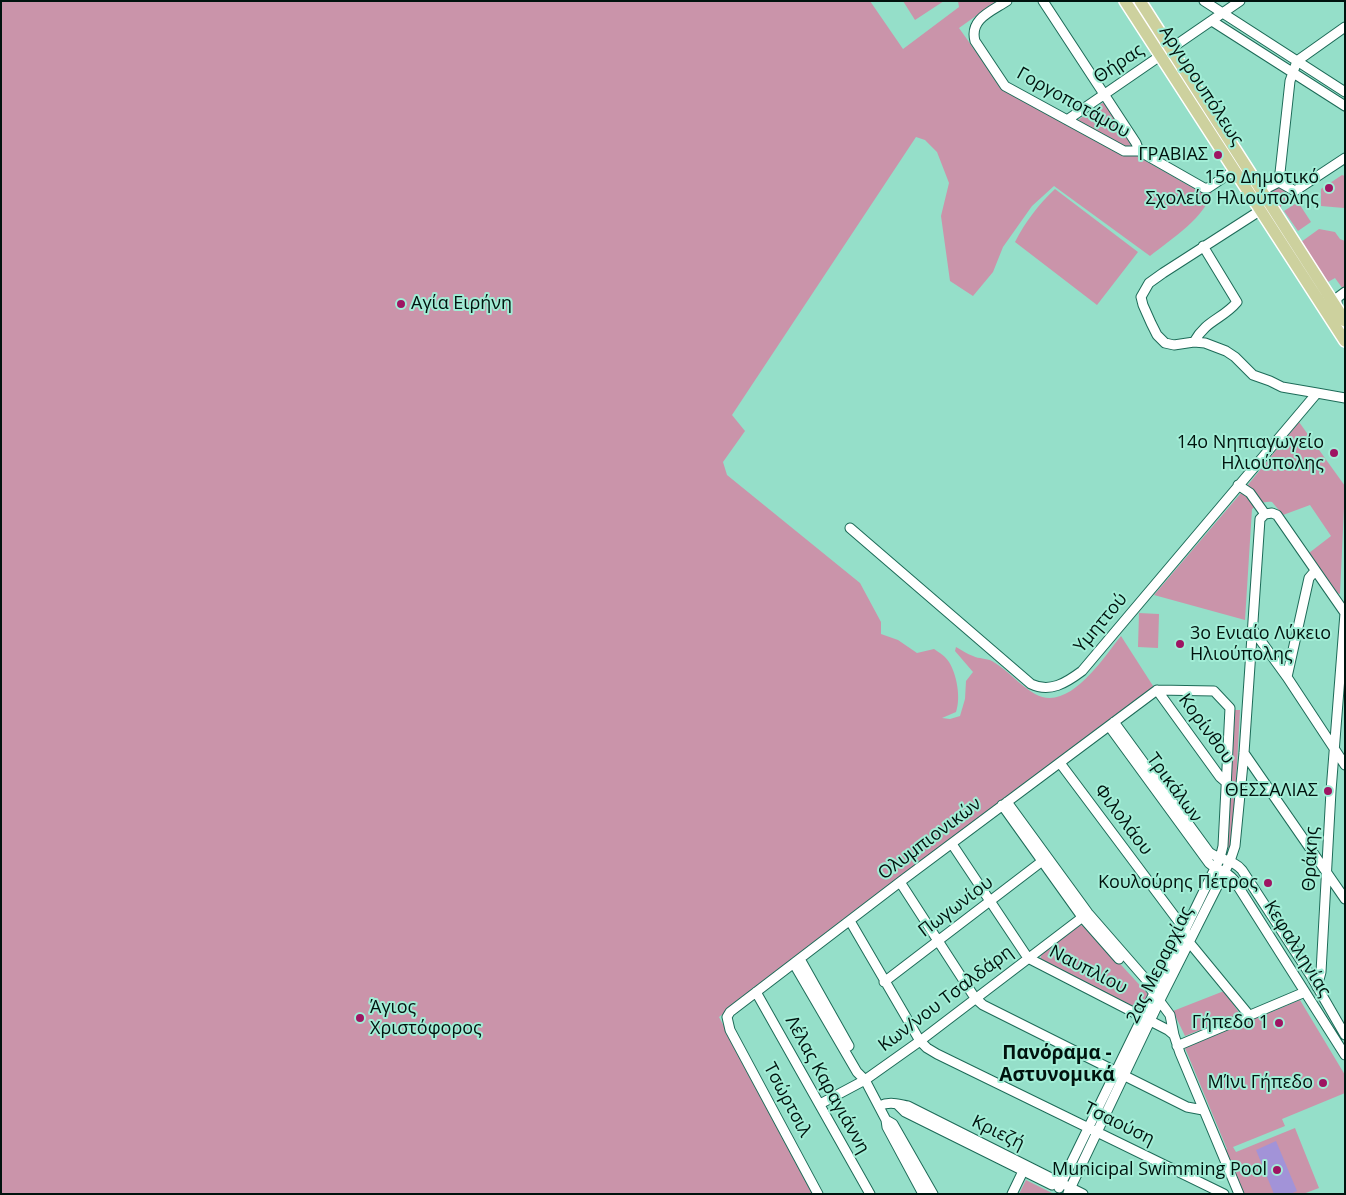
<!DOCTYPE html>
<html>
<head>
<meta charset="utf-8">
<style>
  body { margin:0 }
  #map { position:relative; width:1346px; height:1195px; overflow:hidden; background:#95dfc9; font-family:"Open Sans",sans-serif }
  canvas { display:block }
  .frame { position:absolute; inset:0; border:2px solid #00130e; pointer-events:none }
</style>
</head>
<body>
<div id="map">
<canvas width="1346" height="1195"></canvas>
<div class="frame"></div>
</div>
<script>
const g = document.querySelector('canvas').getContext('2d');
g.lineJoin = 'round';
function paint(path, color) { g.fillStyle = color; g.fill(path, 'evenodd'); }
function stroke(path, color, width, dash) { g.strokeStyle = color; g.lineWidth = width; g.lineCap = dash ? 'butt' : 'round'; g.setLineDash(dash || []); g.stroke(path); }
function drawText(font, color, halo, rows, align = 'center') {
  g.font = font + ' "Open Sans",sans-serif'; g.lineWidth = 4; g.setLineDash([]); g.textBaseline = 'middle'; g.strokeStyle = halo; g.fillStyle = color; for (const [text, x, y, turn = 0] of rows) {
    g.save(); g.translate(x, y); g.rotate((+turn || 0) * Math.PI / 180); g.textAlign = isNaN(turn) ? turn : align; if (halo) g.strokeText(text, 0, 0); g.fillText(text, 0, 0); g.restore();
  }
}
paint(new Path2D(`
  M1 1H870L903 49 959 7 958 1H997L959 28 1004 91 1126 155 1137 156 1202 193 1212 190C1207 217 1171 239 1150 256L1054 186 1032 206 1003 247 993 272 973 296 950 281 941 216 949 183 937 152 925 140 916 137 732 415 745 431 723 462 727 475 860 583 881 622V634L898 640 917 653 934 649C940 653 945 656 949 662 957 675 961 698 956 712L942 718 950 719 960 716 965 699 966 681 973 672 955 651 956 647C962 650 967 654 973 656 979 659 986 658 992 661 1008 670 1019 685 1035 694 1069 713 1103 658 1121 636L1155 689 719 1017 813 1194H1Z
  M903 1H944L915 20Z
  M1104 102 1132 144 1128 148 1075 122Z
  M1342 175 1345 176 1344 208 1321 206V189Z
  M1281 187 1287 191 1289 196 1279 209 1269 192 1272 189Z
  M1055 189 1138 252 1097 305 1015 242C1026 221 1038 205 1055 189Z
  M1298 202 1311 222 1298 231 1284 211Z
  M1319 229 1335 232 1340 239 1345 241V288L1343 289 1335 278 1328 282 1301 242Z
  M1299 422 1345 486 1340 594 1337 593 1309 553 1331 536 1310 505 1283 515 1272 502C1263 501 1259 505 1252 509L1245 620 1154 595 1247 486Z
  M1139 613 1159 614 1158 648 1138 647Z
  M1233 710H1240L1236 782 1234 785 1231 780Z
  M1233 798 1235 800 1231 846 1229 848 1226 847 1230 799Z
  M1080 925 1086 927 1148 994C1145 1002 1141 1006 1132 1006L1040 960 1042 952 1071 929Z
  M1224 991 1240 1014 1185 1036 1173 1011Z
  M1300 1000 1345 1075V1093L1282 1119 1285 1126 1233 1147 1236 1152 1295 1128 1319 1188 1303 1194H1242L1224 1150 1227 1149 1185 1048Z
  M1026 1180 1054 1194H1019Z`), '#ca94aa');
paint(new Path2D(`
  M1276 1141 1297 1191 1290 1194H1274L1256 1150Z`), '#a293d8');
const minor = new Path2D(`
  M1007 1C992 11 969 19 975 41L1005 86 1124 151H1139L1204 188H1208L1235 170
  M1043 1 1136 143 1139 151
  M1204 1 1345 92
  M1212 21 1345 106
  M1067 120 1240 1
  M1279 182 1290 81 1297 61 1345 27
  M1261 191 1279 182 1295 191 1345 158
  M1261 210 1163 273 1149 283 1141 297 1143 305 1151 323 1157 335 1165 343 1174 345 1194 342 1205 343 1226 351 1235 357 1253 375 1270 381 1282 387 1317 393
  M1337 309V298L1345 292
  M1194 342C1206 320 1223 319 1237 302L1203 246
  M1238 485 1250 493 1265 514
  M1265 514 1272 513 1277 515 1345 613 1331 791 1321 972 1317 987
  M850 528 1031 684C1050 693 1066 683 1082 671L1317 393 1345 398
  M1253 630 1287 677 1345 765
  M1287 677 1309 578 1315 571
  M1157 690 1220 777 1227 783
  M1114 722 1209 852C1219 860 1233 859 1242 870L1311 976 1345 1035
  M1109 726 1209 863C1217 870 1227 871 1234 880L1345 1055
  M1244 753 1345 899
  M1060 763 1185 930 1189 942 1249 1015
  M1007 802 1088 913 1149 983 1150 988 1170 1015 1174 1035
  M1002 805 1082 917 1119 959
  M952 844 1028 958 1168 1030 1174 1035 1180 1053 1239 1194
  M900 882 975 998 983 1005 1187 1107 1203 1110
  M850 921 920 1041 927 1048 937 1054 1224 1194
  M800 959 849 1046
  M794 964 857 1072 865 1080 886 1120 887 1127 923 1194
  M884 982 1045 859
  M756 992 870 1194
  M1177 1046 1305 992
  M820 1104 865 1080 920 1041 1088 913
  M898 1105 905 1112 1052 1185
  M879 1106C890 1101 897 1104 908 1106L1083 1194
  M886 1120 893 1124 933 1194
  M1059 1188 1220 858 1223 846 1226 788 1240 790
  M1068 1193 1160 1000 1230 861 1235 846 1244 753 1260 519 1265 514
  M818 1194 730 1030 727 1017 730 1012 900 882 1157 690 1214 691 1230 708 1226 788
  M1012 1194 1025 1167`);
const major = new Path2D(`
  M1125 1 1345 341
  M1140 1 1345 321`);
stroke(minor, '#1d6b58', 11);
stroke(major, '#fff', 14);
stroke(minor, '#fff', 9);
stroke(major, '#cdd19e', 11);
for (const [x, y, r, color] of [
  [1218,155,5,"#9e1462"],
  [1329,188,5,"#9e1462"],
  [401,304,5,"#9e1462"],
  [1334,453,5,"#9e1462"],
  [1180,644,5,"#9e1462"],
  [1328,791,5,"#9e1462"],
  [1268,883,5,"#9e1462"],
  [360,1018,5,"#9e1462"],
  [1279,1023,5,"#9e1462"],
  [1323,1083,5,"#9e1462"],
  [1277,1170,5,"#9e1462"]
]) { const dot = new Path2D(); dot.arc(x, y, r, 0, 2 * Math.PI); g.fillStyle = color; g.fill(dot); stroke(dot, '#a2edd6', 2); }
drawText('18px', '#00130e', '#a2edd6', [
  ["Θήρας",1119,64,-34],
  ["Αργυρουπόλεως",1201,86,57],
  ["Γοργοποτάμου",1073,103,29],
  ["Υμηττού",1101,623,-50],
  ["Κορίνθου",1206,729,54],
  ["Τρικάλων",1174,788,54],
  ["Φιλολάου",1123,820,53],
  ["Ολυμπιονικών",930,839,-37],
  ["Θράκης",1311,859,-87],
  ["Πωγωνίου",956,907,-37],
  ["Κεφαλληνίας",1297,949,58],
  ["2ας Μεραρχίας",1160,965,-64],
  ["Ναυπλίου",1088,970,27],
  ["Κων/νου Τσαλδάρη",946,999,-37],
  ["Λέλας Καραγιάννη",827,1085,61],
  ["Τσώρτσιλ",787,1100,62],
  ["Τσαούση",1119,1124,26],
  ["Κριεζή",998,1133,26]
]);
drawText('18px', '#00130e', '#a2edd6', [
  ["ΓΡΑΒΙΑΣ",1208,155],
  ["15ο Δημοτικό",1319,178],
  ["Σχολείο Ηλιούπολης",1319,199],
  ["Αγία Ειρήνη",411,304,"left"],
  ["14ο Νηπιαγωγείο",1324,443],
  ["Ηλιούπολης",1324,464],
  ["3ο Ενιαίο Λύκειο",1190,634,"left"],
  ["Ηλιούπολης",1190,655,"left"],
  ["ΘΕΣΣΑΛΙΑΣ",1318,791],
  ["Κουλούρης Πέτρος",1258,883],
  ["Άγιος",370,1008,"left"],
  ["Χριστόφορος",370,1029,"left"],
  ["Γήπεδο 1",1269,1023],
  ["ΜΊνι Γήπεδο",1313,1083],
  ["Municipal Swimming Pool",1267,1170]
], 'right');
drawText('bold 19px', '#00130e', '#a2edd6', [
  ["Πανόραμα -",1057,1054],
  ["Αστυνομικά",1057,1076]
]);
</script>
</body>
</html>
